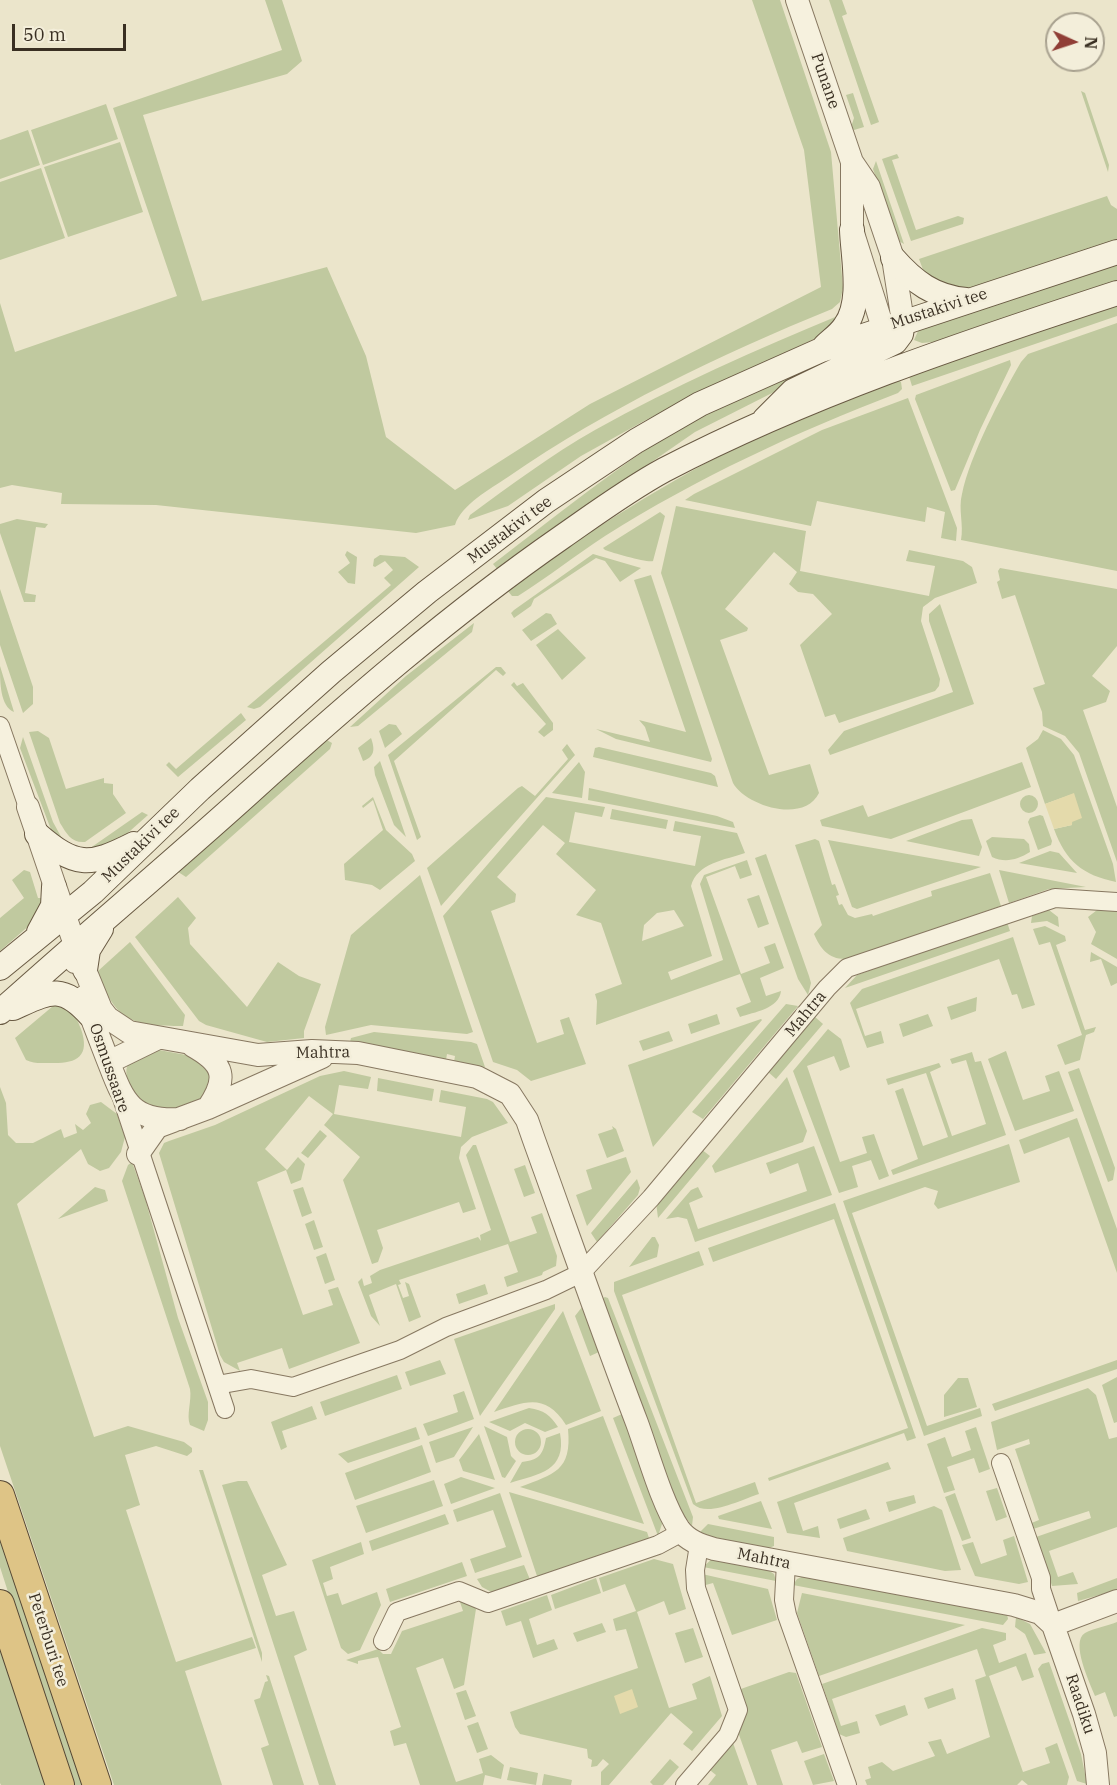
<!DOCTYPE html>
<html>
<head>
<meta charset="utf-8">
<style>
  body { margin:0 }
  #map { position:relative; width:1117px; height:1785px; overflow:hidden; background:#ebe5cb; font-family:"IBM Plex Serif",serif }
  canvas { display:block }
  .north { position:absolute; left:1045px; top:12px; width:60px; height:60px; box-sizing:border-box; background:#f3eeda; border:2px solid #a9a290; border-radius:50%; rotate:93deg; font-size:16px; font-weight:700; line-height:24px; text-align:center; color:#392f22 }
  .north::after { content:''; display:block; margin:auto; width:21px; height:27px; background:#903e36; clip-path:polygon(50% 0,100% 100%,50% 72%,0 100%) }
  .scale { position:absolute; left:12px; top:24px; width:114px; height:27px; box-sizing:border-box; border:3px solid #392f22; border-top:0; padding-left:8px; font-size:18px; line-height:21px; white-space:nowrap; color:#392f22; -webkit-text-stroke:4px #f3eeda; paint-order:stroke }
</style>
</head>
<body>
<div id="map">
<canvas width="1117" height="1785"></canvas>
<div class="north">N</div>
<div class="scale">50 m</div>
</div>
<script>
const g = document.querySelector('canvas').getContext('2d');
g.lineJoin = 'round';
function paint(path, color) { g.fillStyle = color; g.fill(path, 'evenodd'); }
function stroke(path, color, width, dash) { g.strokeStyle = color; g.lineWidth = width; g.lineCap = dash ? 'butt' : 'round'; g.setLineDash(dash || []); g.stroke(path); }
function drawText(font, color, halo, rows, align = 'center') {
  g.font = font + ' "IBM Plex Serif",serif'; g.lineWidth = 5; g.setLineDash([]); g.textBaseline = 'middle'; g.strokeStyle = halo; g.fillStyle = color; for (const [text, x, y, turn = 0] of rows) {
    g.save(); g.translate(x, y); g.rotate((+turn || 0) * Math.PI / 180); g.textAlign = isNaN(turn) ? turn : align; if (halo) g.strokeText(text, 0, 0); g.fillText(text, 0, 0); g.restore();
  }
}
paint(new Path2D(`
  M265 0H282L302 61 287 74 143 115 202 301 327 267 366 356 386 437 455 490 590 404 821 287 804 150 752 0H780L831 152 843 288 840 302 832 309C719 355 608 408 508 477 490 489 461 505 455 525L416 533 156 505 61 504 62 493 12 485 0 488V303L15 352 177 296 113 108 282 50Z
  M829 0H842L847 14 842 16 879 122 871 125Z
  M1081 91 1085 93 1109 165 1108 172Z
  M853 93 864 127 854 130 851 127 854 118 846 95Z
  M106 104 118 139 43 165 31 130Z
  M28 130 40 165 0 179V140Z
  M120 142 143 212 68 237 44 167Z
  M897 154 899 158 892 160 916 230 958 216 964 218 963 224 911 241 882 159Z
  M876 161 904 244 897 240 873 169Z
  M41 168 65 238 0 260V182Z
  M1107 196 1111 205 1117 209V242L963 290 927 280 919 259Z
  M1117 263V283L944 341 922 343 914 340 919 329Z
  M1117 303V316L912 386 908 373Z
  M840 315 823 335 721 382 644 421 581 456 508 506 468 520 470 515C511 485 551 455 595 430 674 386 757 349 840 315Z
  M1117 323V571L961 540C964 525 958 509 962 494 970 455 1001 397 1021 362L1028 354Z
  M861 348 695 432 497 569 493 564C564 510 643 445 721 404 766 381 813 365 861 348Z
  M1010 360 1011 365 980 430 955 490 951 491 915 399 916 395Z
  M897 379 901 382 902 389 898 393C796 432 697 478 605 536 576 555 548 577 518 596H512L506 589C587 533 668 480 757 437 802 416 850 398 897 379Z
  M908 398 957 528 956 541 941 538 945 512 927 507 925 522 817 501 811 526 685 500 694 494 822 430Z
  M676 506 806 531 800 571 929 596 935 566 906 561 909 550 963 561 972 567 977 583 935 598 923 607 921 621 940 679 939 686 935 691 839 723 835 714 825 717 800 645 832 614 813 594 798 592 789 584 797 572 774 552 725 609 748 628 747 631 720 640 769 775 810 764 819 793C804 824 746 806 733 783L661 573Z
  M660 512 665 516 653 561C648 563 613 553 605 550L603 548Z
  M17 519 48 524 45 528 36 527 25 593 36 595 35 602H24L0 533V524Z
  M347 551 357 557 355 584 348 583 338 572 350 563 345 555Z
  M593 554 641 568 620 582 605 561 596 558 534 599 531 606 514 618 511 613 514 610Z
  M380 555 405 557 419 567 260 707 254 709 247 707 391 585 384 578 393 570 385 561 375 567 373 566 374 559Z
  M1000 568 1117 589V646L1092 676 1110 691 1106 702 1083 710 1117 807V862L1079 753 1065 736 1043 726 1042 712 1033 688 1045 684 1015 595 1002 599 997 582 1000 580 998 571Z
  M651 575 712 759 711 762 616 739 596 729 650 742 645 727 639 720 686 732 634 580Z
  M0 589 33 687V704L23 713 0 645Z
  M940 604 974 704 830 755 828 750 844 731 953 692 929 621V614Z
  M546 613 551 614 557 624 531 641 522 630Z
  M474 623 472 632 358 726 350 727 406 676Z
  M558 629 586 658 562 680 536 645Z
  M0 666 14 712C0 706 0 682 0 666Z
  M496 667H501L506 673 503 676 496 670 394 761 421 837 417 840 388 755Z
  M514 682 517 686 523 683 553 723V730L544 737 538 732 546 724 511 685Z
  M241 713 246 720 178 777 166 765 169 762 176 769Z
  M389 724 396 725 402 734 385 748 379 731Z
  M1043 730 1061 739 1074 755 1113 864 1116 882C1083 875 1066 862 1054 829L1072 825 1073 794 1045 804 1026 748 1038 739Z
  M38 731 49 738 66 789 104 778V783L113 784V794L126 813 85 842C71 843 67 834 60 823L29 732Z
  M23 737 53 822 64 842 55 837 50 827 20 748Z
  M371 738C375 749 375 757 363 761L358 748Z
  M325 739 332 743 330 749 186 877 175 870Z
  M567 744 575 755 441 906 427 868 518 788 522 786 535 796 568 759 562 750Z
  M599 747 711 773 715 776 718 787 593 757 595 748Z
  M380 761 406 837 394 825 375 775 374 767Z
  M579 762 585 772 582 798 552 793Z
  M1022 762 1031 787 891 839 822 826 820 820 863 805 868 817Z
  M589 788 717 816 733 822 735 828 588 800Z
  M1020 804a9 9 0 1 1 18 0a9 9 0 1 1-18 0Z
  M373 797 386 830 412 854 415 861 380 890 372 885 345 880 344 864 383 830 373 800 363 808 362 806Z
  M546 797 605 807 602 817 575 812 569 842 695 866 701 836 673 831 675 821 737 833 745 853C725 860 697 863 691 886L712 956 668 972 671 980 723 960 700 884 704 875 747 860 752 875 740 879 735 866 706 877 741 974 770 963 764 947 775 943 784 968 760 978 766 996 781 991C779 1009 754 1012 740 1017L736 1008 751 1002 740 974 596 1025 597 1001 595 994 622 984 601 923 576 915 596 890 556 854 565 843 543 825 497 877 516 894 515 902 491 911 537 1043 564 1034 560 1020 569 1017 586 1064 531 1081 517 1070 493 1062 443 916ZM674 910 684 926 642 941 644 925 657 913Z
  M612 809 668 820 666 829 610 819Z
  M142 812 148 815 113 846 86 851Z
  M1040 815 1043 816 1052 841 1051 845 1038 850 1028 822 1030 818Z
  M972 819 982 847 979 856 906 841 962 820Z
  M992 837 1024 839 1029 844 1030 852C1017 860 1005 863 992 857L986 841Z
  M815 839 819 841 832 885 835 884 839 895 836 896 839 905 842 904 848 915 855 918 872 914 873 916 932 896 931 891 990 873 1001 906 845 959C828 959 820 948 814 934L822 925 795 845Z
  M828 840 981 867 857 909 852 907Z
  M1050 851 1059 853 1077 873 1019 863Z
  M766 854 809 976 811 983 808 995 798 979 755 858Z
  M24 870 30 872 38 898H45L39 917 0 951V918L24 898 12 880Z
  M999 870 1086 887 1049 889 1009 903Z
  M420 875 473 1032 467 1034 371 1025 326 1035 325 1027 351 935Z
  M759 895 769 924 758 928 747 899Z
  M178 897 196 918 188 928 190 944 247 1007 278 962 299 976 321 984 304 1031V1038L267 1042 206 1025 199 1021 135 937Z
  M1101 907 1117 910V959L1091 944 1096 932 1088 917Z
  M1049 910 1058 917 1059 927 1047 921 1031 923 1032 916Z
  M1007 922 1010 931 845 988 857 975Z
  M1045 926 1065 936 1066 941 1056 945 1085 1030 1096 1027 1094 1032 1086 1035 1080 1060 1065 1065 1057 1045 1082 1035 1050 942 1039 945 1033 929Z
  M1013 937 1035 1005 1022 1009 1017 994 1012 995 999 959 856 1009 865 1036 881 1031 884 1043 867 1048 850 1003 862 989Z
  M130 942 185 1015 183 1026C134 1026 114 1022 98 971Z
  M1091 952 1117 967V983L1111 986 1101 959 1090 962Z
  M977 997 976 1011 951 1020 947 1007Z
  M59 1001C73 1009 75 1014 81 1029 91 1058 75 1064 49 1063 41 1063 34 1064 26 1060L15 1038Z
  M786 1004 798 1006 703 1119 692 1112Z
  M717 1014 720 1024 691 1034 688 1024Z
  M928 1014 933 1026 903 1037 899 1024Z
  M814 1016 823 1024 776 1079 767 1071Z
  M761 1019 762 1020 653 1147 628 1065Z
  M828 1029 841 1039 850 1067 840 1071 834 1056 807 1066 840 1162 867 1153 862 1137 874 1134 889 1176 879 1180 871 1160 852 1166 858 1187 839 1193 793 1071Z
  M669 1031 673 1041 643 1051 639 1041Z
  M374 1032 471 1042 477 1044 485 1067 454 1062 455 1056 447 1054 446 1060 350 1042 351 1038Z
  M159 1050 197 1057 212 1076 208 1095 174 1112 140 1102C133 1090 121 1076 129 1062Z
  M1006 1051 1023 1100 1050 1091 1045 1076 1059 1071 1074 1111 1015 1131 988 1059Z
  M972 1052 975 1062 981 1061 1006 1135 893 1175 891 1170 918 1159 895 1091 903 1088 923 1146 948 1137 926 1073 888 1085 886 1079 939 1063 941 1067 930 1072 952 1136 986 1124 966 1060 952 1064 950 1059Z
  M1079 1068 1115 1168 1113 1180 1108 1182 1068 1072Z
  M344 1071 371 1077 368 1089 339 1085 334 1114 461 1137 466 1107 439 1102 441 1090 487 1099 493 1102 508 1123 472 1137 461 1147 459 1158 476 1209 463 1213 459 1202 377 1230 383 1248 378 1262 372 1264 343 1180 360 1157 324 1125 333 1114 309 1096 265 1149 287 1170 298 1157 305 1164 301 1180 291 1184 286 1170 257 1182 303 1315 333 1305 328 1290 338 1287 360 1343 289 1369 282 1348 237 1363 240 1371 224 1362 220 1355 159 1153 164 1143 169 1141 215 1125 320 1076Z
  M787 1077 807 1131 803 1142 715 1173 712 1166Z
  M378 1078 434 1089 432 1101 377 1091Z
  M0 1087 6 1103 8 1135 16 1143H33L61 1129 64 1138 77 1133 75 1124 83 1130 91 1123 86 1114 90 1105 101 1102 117 1114 125 1137 121 1152 109 1168 100 1171 88 1164 81 1149 17 1204 94 1437 128 1426 184 1442 192 1448V1452L187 1456 156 1446 125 1455 140 1505 126 1510 176 1662 252 1637 256 1648 185 1671 222 1785H114L0 1446Z
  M1077 1118 1117 1229V1273L1069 1137 1024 1154 1019 1140Z
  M612 1126 616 1129 624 1151 607 1158 598 1134 613 1129Z
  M320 1130 327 1136 308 1158 301 1153Z
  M1009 1144 1020 1182 938 1209 934 1204 938 1191 925 1187 852 1213 927 1426 980 1408 982 1416 924 1436 843 1201Z
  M473 1145H476L510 1242 537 1233 531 1217 542 1213 557 1256 556 1266 543 1272 542 1275 507 1287 504 1277 518 1272 508 1244 399 1280 401 1284 398 1285 403 1298 409 1296 405 1282 409 1284 421 1317 409 1322 396 1284 369 1295 380 1326 371 1316 358 1282 362 1278 364 1286 372 1283 370 1276 380 1270 478 1237 481 1241 480 1235 491 1230 466 1155Z
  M814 1146 832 1195 695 1242 687 1219 678 1217 666 1219 691 1190 698 1187 703 1197 689 1203 698 1229 807 1191 798 1163 770 1174 766 1163Z
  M701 1149 710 1156 658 1218 656 1202Z
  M626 1157 631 1172 587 1226 576 1195 592 1189 586 1170Z
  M132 1162 145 1198 178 1318 208 1402V1420L204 1431 190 1425C186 1415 192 1401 190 1389L122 1181 128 1165Z
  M525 1165 535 1193 524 1197 514 1169Z
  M637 1179 640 1188 638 1195 597 1242 591 1233Z
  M95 1187 105 1190 108 1201 58 1219Z
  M303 1187 312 1213 302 1217 293 1190Z
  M835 1203 916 1438 907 1441 904 1433 769 1481 768 1478 908 1428 834 1219 713 1262 708 1248Z
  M314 1220 323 1247 314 1250 305 1224Z
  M652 1237H655L659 1245 657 1257 629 1267Z
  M699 1251 704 1265 622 1295 696 1503 755 1482 759 1494C742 1499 708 1518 693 1504L614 1291V1282Z
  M326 1253 335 1280 325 1284 316 1257Z
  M485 1284 488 1294 459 1304 456 1294Z
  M605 1297 608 1298 693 1517 692 1526 679 1509 601 1299Z
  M555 1304V1309L480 1416 454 1339Z
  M582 1307 599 1352 590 1356 575 1316Z
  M563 1311 601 1411 566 1425C545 1392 525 1402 494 1412Z
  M440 1360 446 1374 410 1386 405 1372Z
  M1117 1360V1369L995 1411 992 1404Z
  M397 1375 402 1389 325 1416 320 1402Z
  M1117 1377V1422L1114 1423 1102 1385Z
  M958 1378H968L977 1407 944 1417V1395Z
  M1088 1388 1096 1395 1109 1439 1117 1437V1527L1049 1551 1058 1577 1073 1572 1078 1584 1052 1586 1036 1537 1091 1518 1089 1511 1030 1530 1029 1524 1039 1520 1015 1449 1030 1444 1029 1439 997 1450 991 1422Z
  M464 1391 474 1419 428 1436 423 1424 458 1412 453 1395Z
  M312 1406 317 1419 282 1431 287 1447 281 1450 271 1422Z
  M529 1408C544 1410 550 1415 558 1427L545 1432 525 1423 510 1431 489 1422Z
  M622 1414 663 1521 658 1536 613 1418Z
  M603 1416 644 1524 520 1487C554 1474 572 1471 568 1429Z
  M484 1426 507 1437 511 1456 516 1461 505 1478 502 1477Z
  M416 1427 420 1439 348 1463 338 1454Z
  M473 1427 454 1457 436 1463 429 1442Z
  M976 1427 990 1469 979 1473 974 1458 947 1467 955 1490 944 1493 927 1444 945 1437 952 1457 971 1450 965 1431Z
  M515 1442a13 13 0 1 1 26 0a13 13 0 1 1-26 0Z
  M560 1433C567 1471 539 1474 510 1483L522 1462C539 1460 543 1455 546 1438Z
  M479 1434 495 1480 463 1471 459 1460Z
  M422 1445 431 1472 355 1500 345 1473Z
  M888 1462 891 1469 794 1503 803 1531 818 1526 820 1538 787 1533 777 1502Z
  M199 1470H203L262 1653V1662Z
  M461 1477 495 1488 451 1504 444 1484Z
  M434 1480 443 1506 366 1533 356 1506Z
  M238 1481H247L287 1565 262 1575 276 1616 294 1611 307 1650 294 1656 336 1785H319L222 1485Z
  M997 1488 1007 1517 996 1521 986 1491Z
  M509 1492 647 1532 650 1541 538 1579Z
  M500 1493 522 1557 475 1573 470 1559 506 1547 493 1510 457 1522 453 1510Z
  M955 1493 971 1538 962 1541 945 1497Z
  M914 1495 916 1503 889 1512 886 1502Z
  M761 1501 772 1529 719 1519 718 1516Z
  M934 1506 942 1510 961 1570 945 1571 847 1551 843 1538Z
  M866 1509 870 1519 840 1529 837 1519Z
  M445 1514 449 1524 372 1551 369 1541Z
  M0 1524 87 1785H70L0 1567Z
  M708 1524 774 1537V1546L769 1548 713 1537 700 1532Z
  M1014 1536 1028 1582 1019 1584 975 1576 962 1545 973 1542 981 1564 1007 1555 1003 1540Z
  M361 1542 364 1554 330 1567 333 1579 323 1583 327 1596 338 1593 342 1605 377 1592 381 1605 360 1650 348 1654 341 1648 312 1560Z
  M713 1558 768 1570 774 1574 776 1581 703 1567Z
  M654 1559 673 1564 686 1609 669 1615 664 1601 637 1612 669 1708 697 1699 692 1684 710 1676 722 1716 692 1751 683 1744 693 1732 671 1713 609 1785H601V1772L609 1764 603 1759 597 1766 591 1767 592 1760 588 1758 587 1749 520 1734 515 1727 510 1712 638 1668 626 1629 616 1631 613 1619 636 1611 625 1584 603 1592 599 1578Z
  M462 1562 467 1576 390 1602 386 1589Z
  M524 1565 531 1582 497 1595 482 1587 477 1579Z
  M702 1574 768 1589 777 1620 732 1635 713 1583 702 1586Z
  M804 1576 1007 1614 1008 1619 1003 1625 793 1585 797 1579Z
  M596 1578 601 1593 555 1609 551 1595Z
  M1117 1578V1590L1078 1601 1077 1593Z
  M802 1593 965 1625 819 1676 797 1613Z
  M547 1595 552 1610 529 1619 537 1645 554 1639 558 1649 533 1658 521 1621 506 1626 501 1611Z
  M459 1599 468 1601 476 1609 464 1685 454 1689 443 1658 416 1668 456 1782 483 1773 479 1759 491 1755 504 1765 501 1779 485 1775 483 1785H420L406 1743 394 1746 390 1731 401 1727 378 1657 358 1661V1664L346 1660 378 1649 383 1654H391L402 1631 463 1611Z
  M1016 1617 1030 1624 1046 1653 1034 1655 1025 1634 1015 1627Z
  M1117 1622V1716L1114 1717 1105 1692 1095 1696C1090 1683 1070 1642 1085 1633 1094 1628 1107 1626 1117 1622Z
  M602 1623 606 1632 577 1642 573 1633Z
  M693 1628 703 1657 685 1663 675 1633Z
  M982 1628 1006 1633V1640L993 1645 999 1663 1026 1653 1034 1677 1022 1681 1016 1666 989 1676 1023 1772 1050 1763 1045 1748 1057 1743 1069 1777 1067 1785H1028L1022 1780 1017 1785H867L865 1780 871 1778 868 1767 882 1762 893 1771 935 1756 928 1742 941 1739 947 1754 990 1737 975 1680 986 1676 977 1649 832 1699 841 1726 857 1721 860 1733 846 1737 839 1734 822 1684Z
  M0 1632 51 1785H1L0 1783Z
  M1049 1662 1081 1754 1087 1784 1077 1781 1038 1669 1042 1664Z
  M789 1672 796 1673 822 1747 802 1753 797 1741 771 1750 783 1785H757L738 1732 745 1718 738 1690Z
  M266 1675 269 1676 304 1785H273L261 1748 269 1745 254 1700 260 1698 265 1682 268 1681Z
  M953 1688 956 1699 928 1709 924 1698Z
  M466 1690 476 1716 465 1720 456 1693Z
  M905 1705 908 1715 880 1726 875 1715Z
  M478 1722 488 1749 477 1753 467 1726Z
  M732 1740 748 1785H708L716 1775 706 1767Z
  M824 1754 834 1781 813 1785 804 1761Z
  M670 1759 679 1767 663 1785H653L650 1782Z
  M510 1767 538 1773 536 1785 507 1780Z
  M544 1774 572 1780 571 1785H542Z`), '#c0c99f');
paint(new Path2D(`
  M1074 793 1082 818 1072 822V825L1054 829 1045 804Z
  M632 1689 638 1707 620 1714 614 1696Z`), '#e4daab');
const minor = new Path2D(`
  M0 726 28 807
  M121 1095 225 1409
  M217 1385 251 1379 293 1387 400 1350 446 1327 546 1290 581 1273 651 1198 827 988 847 968 1055 898 1117 902
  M1001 1463 1041 1578V1589L1053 1625
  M786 1563 784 1600 787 1615 847 1785
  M383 1641 397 1612 459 1591 488 1603 658 1545 682 1532
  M685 1785 728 1735 738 1710 696 1588 695 1570 699 1545`);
const tertiary = new Path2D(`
  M797 0 852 162 869 187 893 258 903 322
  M852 162V230L883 328
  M28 807 75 945V962
  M78 953 101 1009 108 1018 129 1032 258 1055 312 1051 358 1053 477 1077 510 1094 527 1120 534 1140C568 1234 601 1329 637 1423 648 1453 662 1504 679 1529 688 1541 700 1545 714 1549L1014 1605 1040 1613 1053 1625 1084 1714 1095 1753 1098 1785
  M84 997C91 1017 99 1037 107 1058 123 1099 129 1122 180 1119
  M193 1046C225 1064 228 1078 208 1108
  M109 1062 156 1039
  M138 1154 157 1127 208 1108 322 1057
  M1053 1625 1117 1601`);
const secondary = new Path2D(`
  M893 258C914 282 934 297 966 300
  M825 346C831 340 840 334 845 326 863 302 853 258 852 230
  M765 419 793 391 895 342 901 334 903 322
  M37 834C75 867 89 867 134 844
  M39 932 53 906 54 887
  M0 968 93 892 200 789 331 672 427 592 546 501 636 441 700 404 821 350 1117 252
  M85 970 88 950 101 929
  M13 1008C49 992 61 983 90 1015
  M0 1012C82 938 167 867 249 793 349 703 451 614 562 537 595 514 629 489 664 470 808 395 964 343 1117 293`);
const trunk = new Path2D(`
  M0 1495 97 1785
  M0 1604 60 1785`);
stroke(minor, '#877861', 20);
stroke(tertiary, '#877861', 24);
stroke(secondary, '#695a43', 26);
stroke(trunk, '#554734', 30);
stroke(minor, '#f6f1de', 18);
stroke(tertiary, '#f6f1de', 22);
stroke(secondary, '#f6f1de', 24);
stroke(trunk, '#dec486', 28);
drawText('16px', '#392f22', '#f3eeda', [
  ["Punane",825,81,71],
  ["Mustakivi tee",939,309,-18],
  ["Mustakivi tee",510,530,-37],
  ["Mustakivi tee",141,845,-44],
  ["Mahtra",806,1014,-50],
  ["Mahtra",323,1053,-1],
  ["Osmussaare",109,1068,71],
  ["Mahtra",764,1559,11],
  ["Peterburi tee",48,1640,72],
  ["Raadiku",1080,1704,72]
]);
</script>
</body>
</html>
